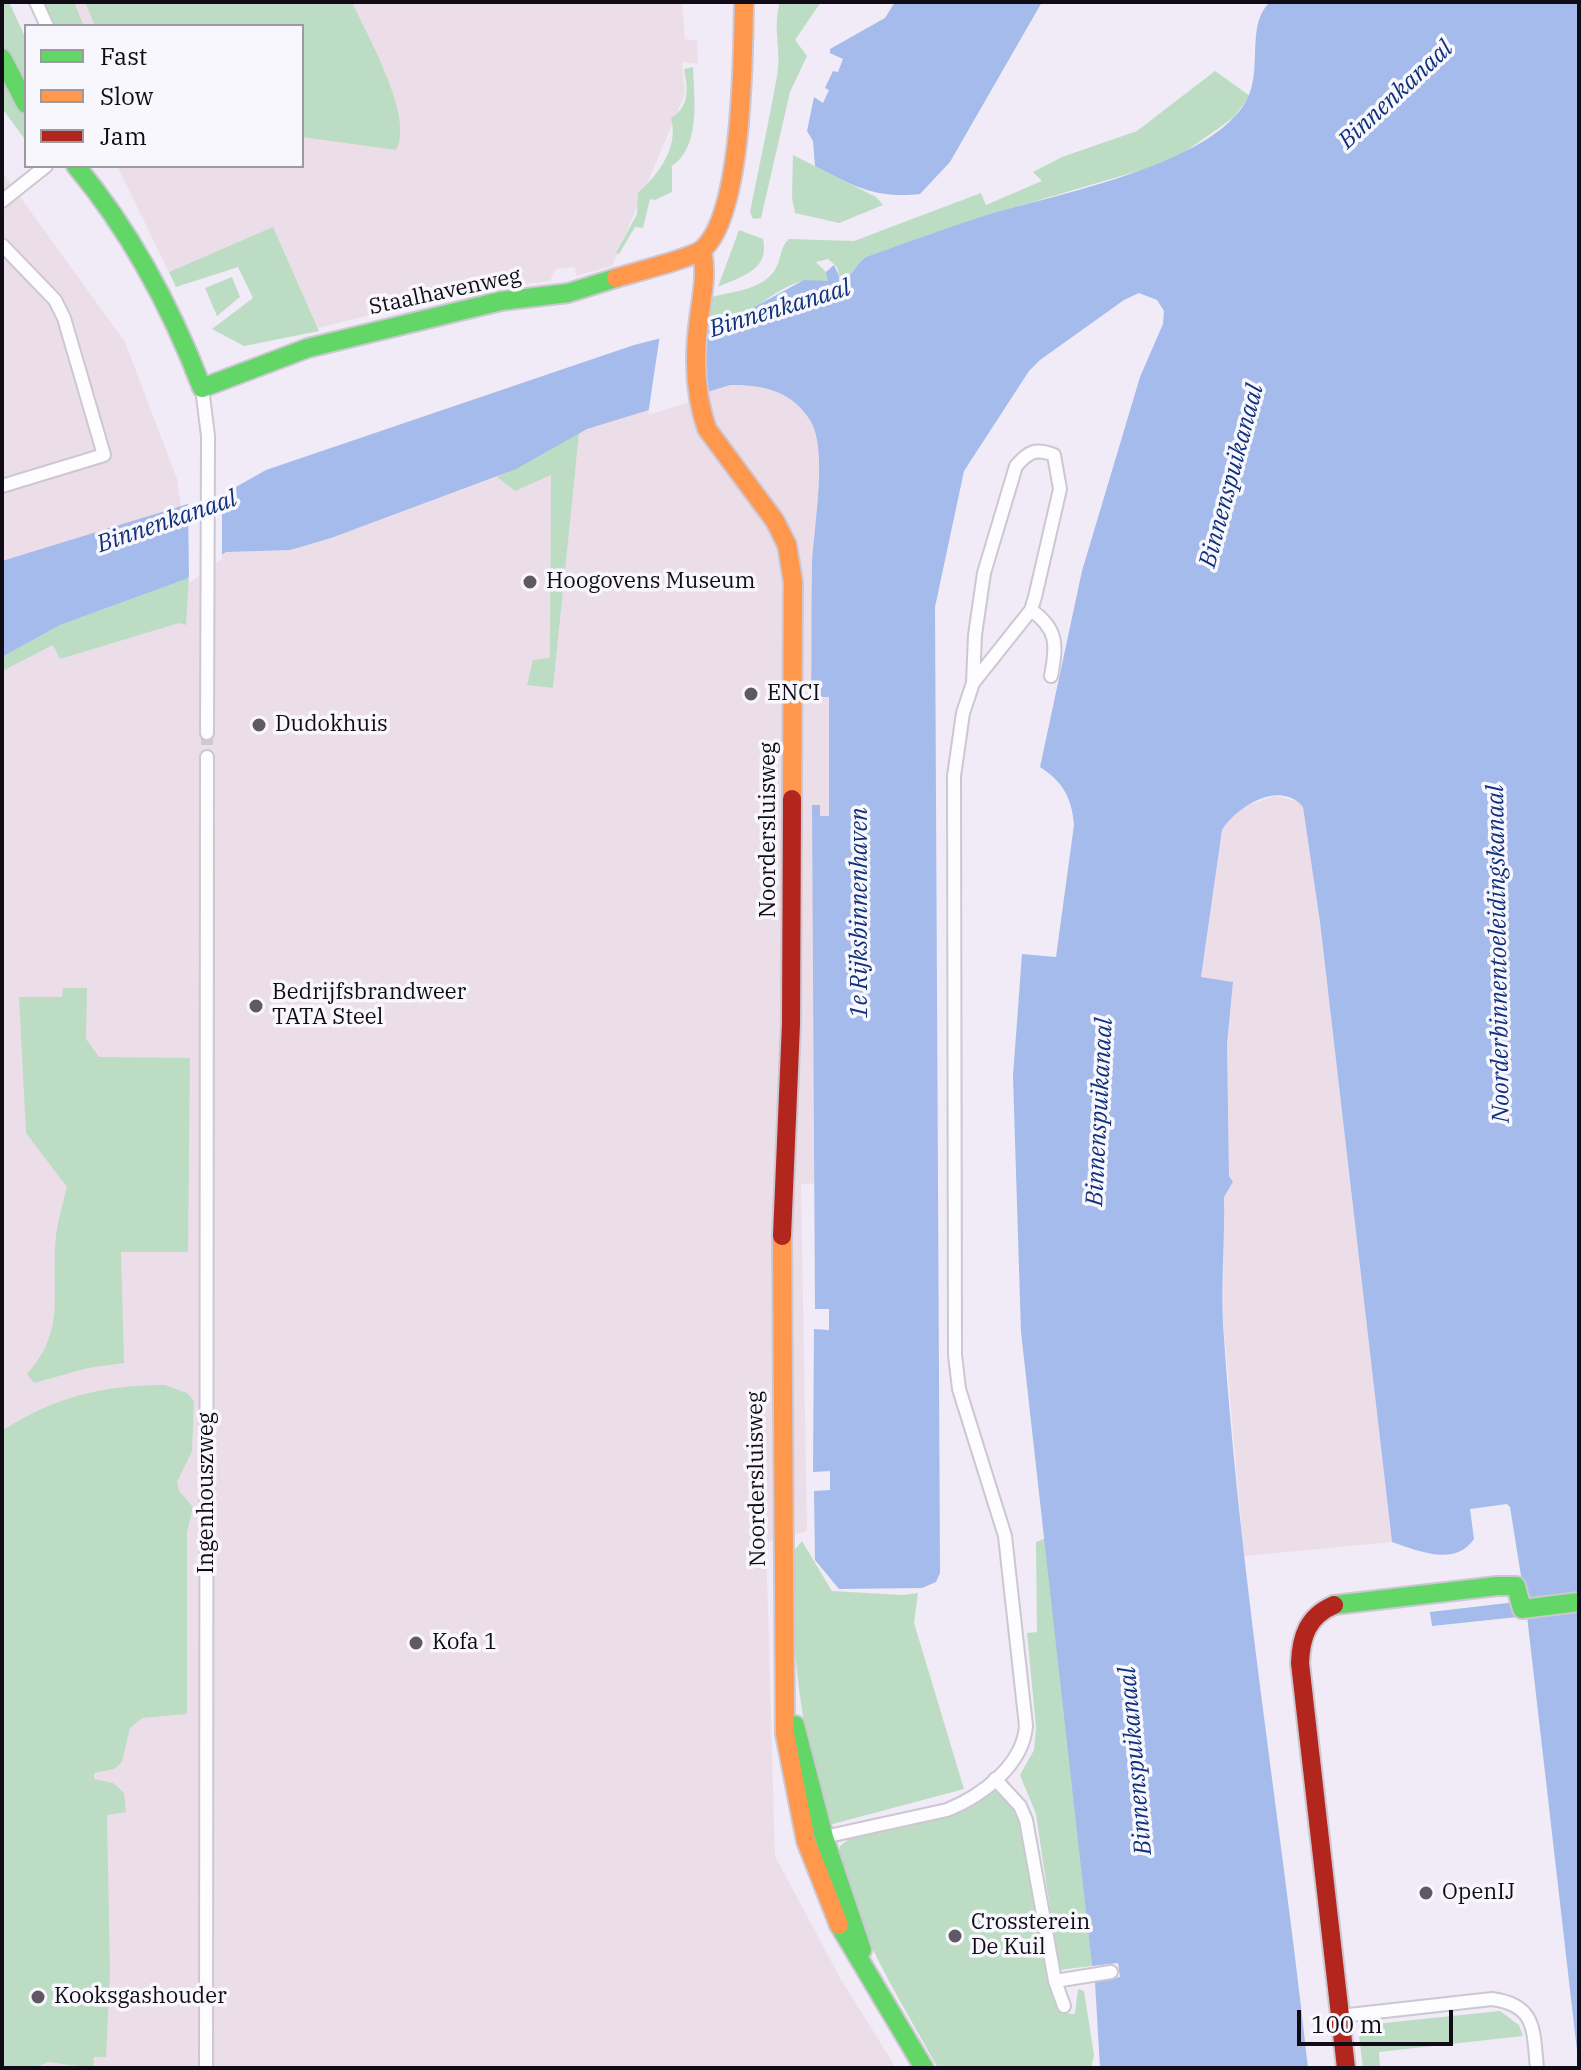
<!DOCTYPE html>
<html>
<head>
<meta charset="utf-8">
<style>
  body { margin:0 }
  #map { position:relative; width:1581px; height:2070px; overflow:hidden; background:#f0ebf6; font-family:"IBM Plex Serif",serif }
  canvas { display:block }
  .frame { position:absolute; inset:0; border:4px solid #100b16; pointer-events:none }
  .legend { position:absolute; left:24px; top:24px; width:280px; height:144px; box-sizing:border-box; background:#f9f7fe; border:2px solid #9c99a1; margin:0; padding:10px 14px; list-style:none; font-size:24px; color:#100b16 }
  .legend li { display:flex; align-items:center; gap:16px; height:40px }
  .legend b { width:40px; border:2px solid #9c99a1 }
  .scale { position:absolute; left:1297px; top:2010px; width:156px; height:36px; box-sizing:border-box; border:4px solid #100b16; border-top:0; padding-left:10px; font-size:24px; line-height:28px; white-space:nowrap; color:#100b16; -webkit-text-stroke:6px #f9f7fe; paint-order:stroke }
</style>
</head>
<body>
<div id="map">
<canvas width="1581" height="2070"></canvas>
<div class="frame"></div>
<ul class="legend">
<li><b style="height:10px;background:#63d668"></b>Fast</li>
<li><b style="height:10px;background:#ff974d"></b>Slow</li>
<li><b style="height:10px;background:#b3261e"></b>Jam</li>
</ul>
<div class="scale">100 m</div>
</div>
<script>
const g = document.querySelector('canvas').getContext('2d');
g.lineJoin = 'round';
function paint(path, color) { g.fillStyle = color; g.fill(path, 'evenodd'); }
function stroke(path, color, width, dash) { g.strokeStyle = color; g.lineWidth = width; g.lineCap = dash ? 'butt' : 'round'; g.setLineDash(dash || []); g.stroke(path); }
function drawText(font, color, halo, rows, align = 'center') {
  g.font = font + ' "IBM Plex Serif",serif'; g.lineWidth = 7; g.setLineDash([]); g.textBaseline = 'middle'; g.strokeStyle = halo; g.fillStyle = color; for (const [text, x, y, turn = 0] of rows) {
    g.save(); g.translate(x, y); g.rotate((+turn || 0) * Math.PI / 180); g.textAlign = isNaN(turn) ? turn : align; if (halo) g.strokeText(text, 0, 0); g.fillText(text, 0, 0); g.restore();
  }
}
paint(new Path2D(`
  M44 2H682L685 39 697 41 698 64 682 62 685 94 612 266 576 276 575 267 556 269 550 281 525 284 522 277 318 328 273 228 169 272 117 166H302V26H55Z
  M2 172 125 342 177 479 184 526 763 369 821 403 833 458 832 1183 801 1184 807 1531 766 1542 775 1856 839 1976 896 2068H2Z
  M1275 796 1298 801 1303 807 1320 921 1392 1542 1244 1556 1223 1319 1224 1197 1233 1182 1229 1176 1227 1044 1233 982 1201 977 1222 830 1230 817 1243 807Z`), '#ecdee8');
paint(new Path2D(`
  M2 2H9L26 39V91L2 42Z
  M44 2H74L84 26H55Z
  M85 2H352C367 36 415 117 396 150L302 137V26H95Z
  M780 2H821L795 40 807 56 790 92 761 218 753 219 750 212C759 167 769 121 777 76 782 50 772 28 780 2Z
  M693 67C694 97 701 147 672 166V192L655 200 650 199 643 228 635 227 619 254 616 253 637 214 638 193C659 174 679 147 671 118 690 106 688 89 684 69Z
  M1215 71 1250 96 1233 118 1172 161 985 216 866 257C855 265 853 275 841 282L837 267 828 259 816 262 830 276 828 281C819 283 810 279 802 281 767 291 741 327 704 331L712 297C734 291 764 290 776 268 782 258 779 248 789 239L854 241 981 193 986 205 1042 181 1033 172 1062 157 1137 131Z
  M2 74 26 116V141L2 108Z
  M793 155 876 197 883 205 839 223 795 213 792 198Z
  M273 227 319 331 244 346 212 329 253 298 238 267 176 287 169 272Z
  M739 230 763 239C770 270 742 276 718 287Z
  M232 277 240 297 217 316 205 288Z
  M579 433 553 688 527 685 533 660 550 658 551 475 515 491 497 477Z
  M189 578 186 625 179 623 60 659 53 645 2 671V657L60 625Z
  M63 988H87L86 1039 99 1057 190 1058 188 1252H121L124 1363 88 1368 34 1383 27 1374C68 1329 50 1290 56 1236 58 1220 63 1203 67 1187L26 1133 19 997H62Z
  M165 1385 187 1393 194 1401 192 1451 177 1482 179 1491 193 1507 187 1532V1714L142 1718 130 1728 122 1762 114 1769 94 1773V1779L113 1783 124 1793 126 1812 107 1815 110 1972 106 2057H94L93 2068 48 2062 35 2068H2V1431C53 1397 104 1385 165 1385Z
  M1046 1538 1092 1966 1059 1970 1036 1814 1020 1775 1034 1750 1036 1727 1027 1633 1037 1632 1036 1542Z
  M802 1541 832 1591 903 1595 918 1593 914 1623 964 1789 829 1825C799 1727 792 1654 792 1553Z
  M997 1790 1017 1807 1023 1827 1052 1993 1061 2013 1075 2014 1078 1989 1084 1991 1094 2055 1091 2068H938C909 2015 839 1904 840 1846L849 1839 958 1812Z
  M1500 2011 1519 2025 1523 2036 1379 2052 1380 2068H1363L1359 2035 1365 2025Z`), '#bcddc3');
paint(new Path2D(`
  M895 2H1042L950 162 920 194C875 199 854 186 815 166L813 141 807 131 814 97 823 103 829 90 825 88 833 71 838 72 843 59 830 53V49L885 18Z
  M1270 2H1579V2068L1527 1616 1432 1626 1430 1612 1525 1601 1510 1507 1507 1504 1470 1509 1474 1539C1455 1567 1418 1551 1392 1542L1320 922 1303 807C1280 779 1236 807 1222 830L1201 977 1233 982 1227 1044 1229 1176 1233 1182 1224 1197C1225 1239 1221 1282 1223 1324 1239 1573 1281 1820 1308 2068H1100L1095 1982 1120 1977 1118 1963 1092 1966 1021 1332 1013 1076 1022 954 1056 957 1074 825C1072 798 1063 782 1040 767L1082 571 1140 377 1163 324 1164 311 1157 300 1139 293 1124 300 1040 360 1029 371 964 471 935 607 940 1573 936 1582 922 1588 839 1589 815 1560 814 1491 830 1490V1471L813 1472 814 1329 829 1330V1309H815L812 805H820V816H829V697H811C812 653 811 610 812 567 813 531 829 450 810 420 792 391 762 384 730 385L587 429 516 469 331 538 290 550 226 552 186 579 60 625 2 657V561L227 492 266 470 634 345 693 330H712L804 280 828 281 826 272 834 265 842 282C853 275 855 265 866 257 906 243 946 228 987 215 1057 194 1197 168 1241 109 1267 77 1243 27 1270 2Z`), '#a5bbec');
paint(new Path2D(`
  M692 326 705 397 648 415 660 334Z
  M222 489V559L189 583 188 498Z`), '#f0ebf6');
stroke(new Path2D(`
  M207 733V757`), '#cec9d4', 12, [12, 6]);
const street = new Path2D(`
  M36 2 47 26
  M2 201 46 166
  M2 245 55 300 64 318 104 455 2 486
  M202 388 208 436 207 733
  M1031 610C1058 629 1057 645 1051 676
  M995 1779 1020 1806 1026 1820 1055 1981 1064 2006
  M824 1837 947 1810C982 1796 1023 1765 1026 1726L1005 1536 959 1389 955 1355 954 776 963 713 973 683 975 635 984 573 1016 466C1029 451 1036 448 1054 455L1060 489 1035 597 1031 610 973 683
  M1055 1981 1111 1972
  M1340 2016 1492 1999C1537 2005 1533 2031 1537 2068
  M206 2068 207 757`);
const fast = new Path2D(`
  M2 58 26 104
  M76 166C132 233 171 307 202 388L308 348 501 301 568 293 616 278
  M1334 1605 1497 1586H1516L1522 1609 1579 1602
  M795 1725 824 1837 862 1950
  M839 1925 924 2068`);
const slow = new Path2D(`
  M702 251C707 275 702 295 699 319 694 356 694 393 707 429L775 521 787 545 793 582 792 799
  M616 278C632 273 693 258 703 249 743 213 743 56 744 2
  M782 1236 785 1734 806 1841 839 1925`);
const jam = new Path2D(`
  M782 1236 791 1024 792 799
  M1334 1605C1308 1616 1301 1636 1300 1663L1346 2068`);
stroke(street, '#ccc7d2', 16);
stroke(fast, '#ccc7d2', 22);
stroke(slow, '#ccc7d2', 22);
stroke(jam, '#ccc7d2', 22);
stroke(street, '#fdfcfe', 12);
stroke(fast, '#63d668', 18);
stroke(slow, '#ff974d', 18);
stroke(jam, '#b3261e', 18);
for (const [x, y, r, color] of [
  [530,582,8,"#5e5964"],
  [751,694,8,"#5e5964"],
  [259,725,8,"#5e5964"],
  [256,1006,8,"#5e5964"],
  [416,1643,8,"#5e5964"],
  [1426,1893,8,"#5e5964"],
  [955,1936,8,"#5e5964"],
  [38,1997,8,"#5e5964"]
]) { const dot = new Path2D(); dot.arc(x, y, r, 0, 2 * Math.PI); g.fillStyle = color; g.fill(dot); stroke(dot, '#f9f7fe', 3); }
drawText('22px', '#100b16', '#f9f7fe', [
  ["Staalhavenweg",445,292,-12],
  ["Noordersluisweg",769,830,-90],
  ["Noordersluisweg",757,1479,-91],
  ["Ingenhouszweg",207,1493,-90]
]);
drawText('22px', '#100b16', '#f9f7fe', [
  ["Hoogovens Museum",546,582],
  ["ENCI",767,694],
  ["Dudokhuis",275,725],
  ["Bedrijfsbrandweer",272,993],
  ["TATA Steel",272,1018],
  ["Kofa 1",432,1643],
  ["OpenIJ",1442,1893],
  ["Crossterein",971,1923],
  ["De Kuil",971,1948],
  ["Kooksgashouder",54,1997]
], 'left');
drawText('italic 24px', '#0f317b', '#f9f7fe', [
  ["Binnenkanaal",1396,95,-43],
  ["Binnenkanaal",780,309,-17],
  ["Binnenspuikanaal",1232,476,-75],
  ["Binnenkanaal",167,522,-19],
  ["1e Rijksbinnenhaven",860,913,-90],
  ["Noorderbinnentoeleidingskanaal",1499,954,-91],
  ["Binnenspuikanaal",1100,1112,-87],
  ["Binnenspuikanaal",1136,1761,-95]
]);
</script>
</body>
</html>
